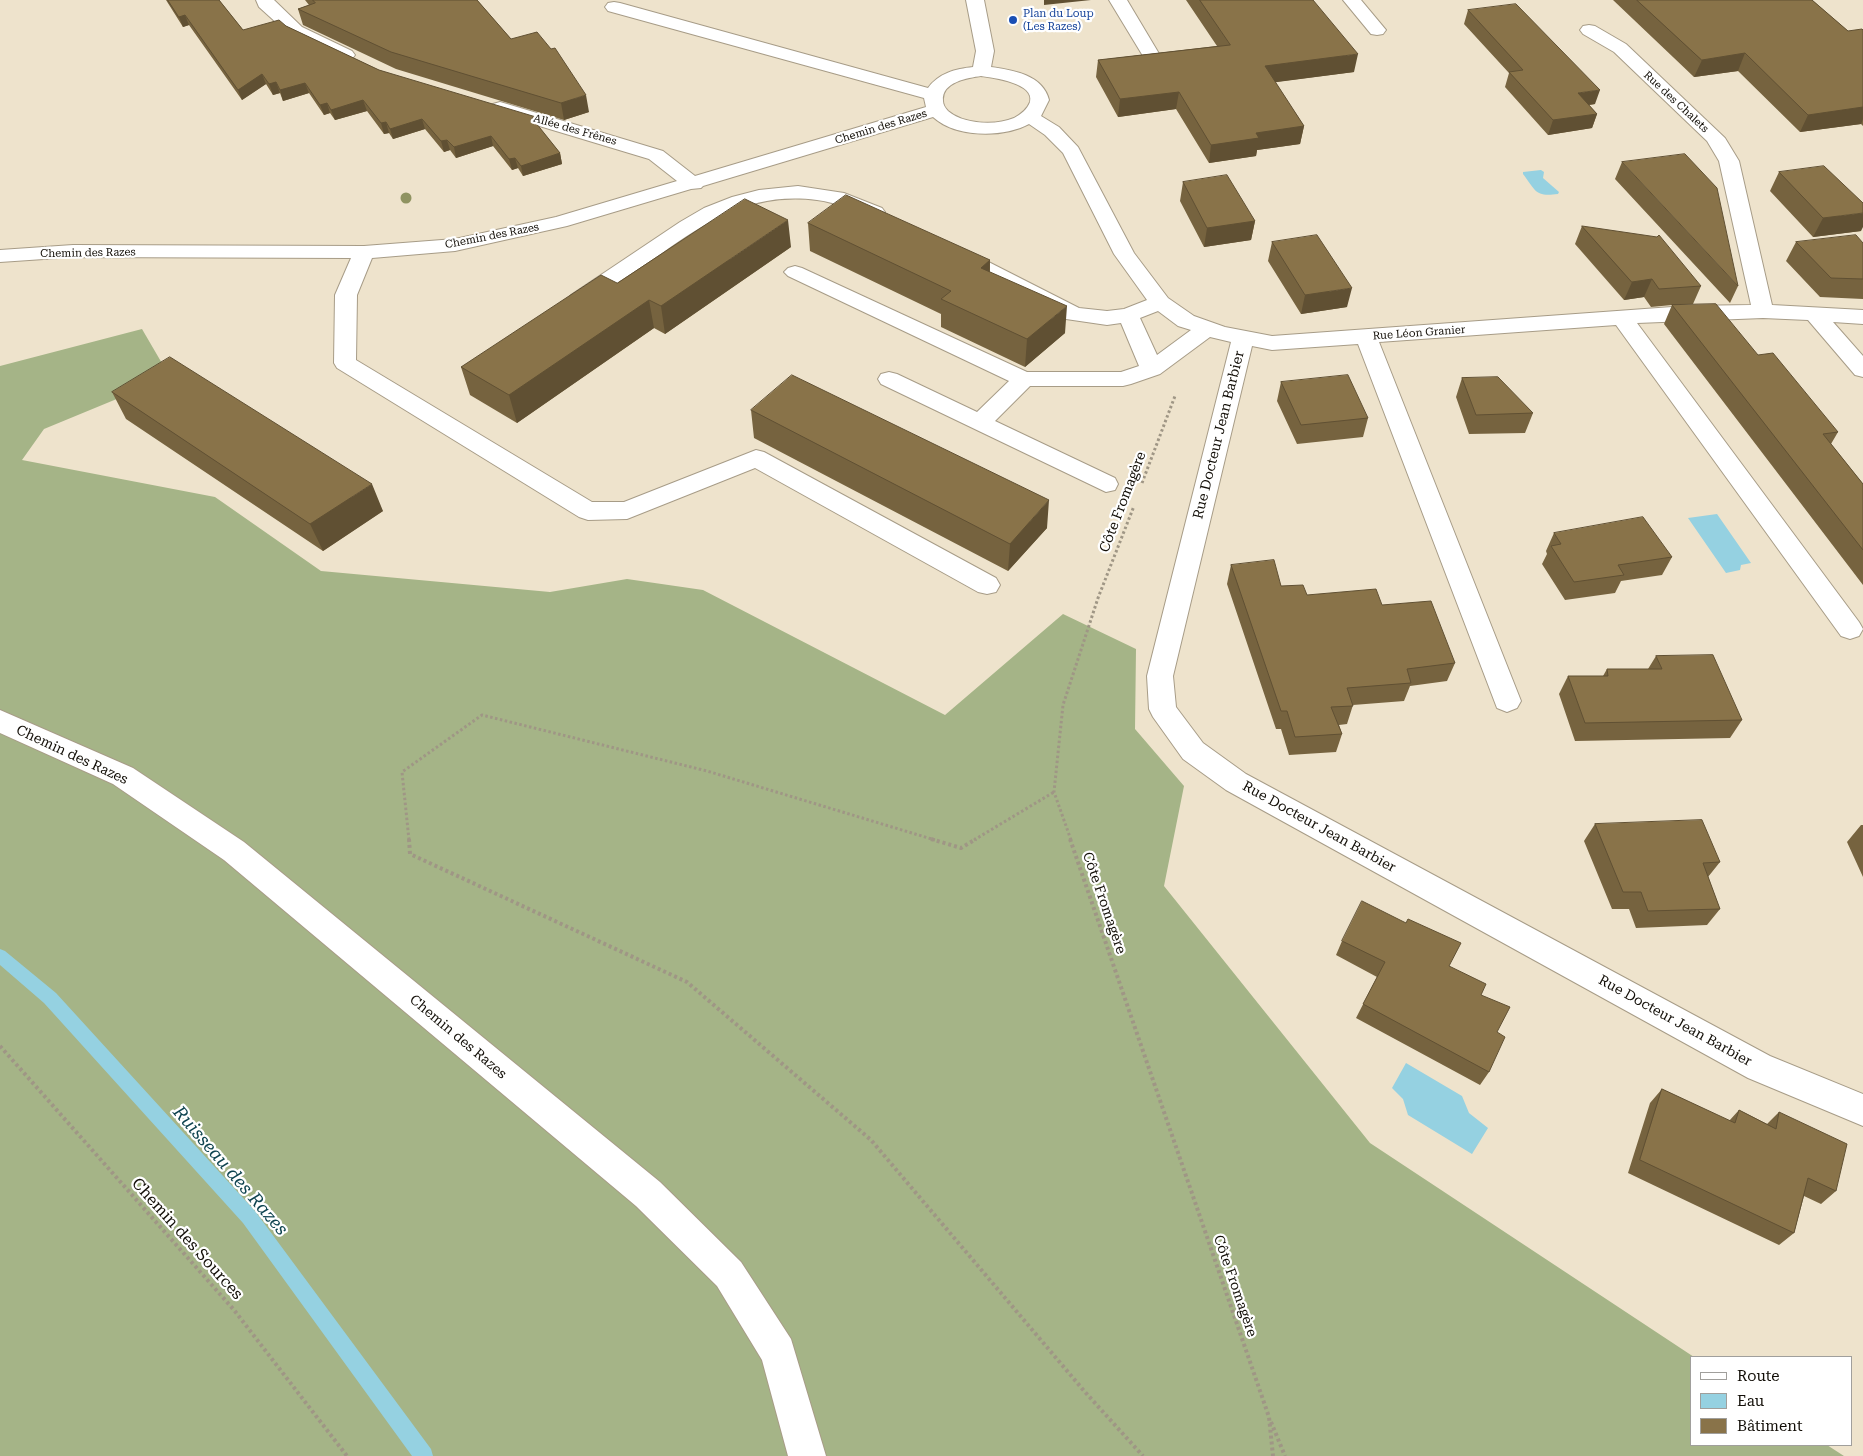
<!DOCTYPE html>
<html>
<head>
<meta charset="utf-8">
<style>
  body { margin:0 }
  #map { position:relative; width:1863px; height:1456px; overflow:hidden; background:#eee3cc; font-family:"Roboto Serif",serif }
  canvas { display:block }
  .legend { position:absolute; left:1690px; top:1356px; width:162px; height:90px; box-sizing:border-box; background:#fff; border:1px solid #a09f9c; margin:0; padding:6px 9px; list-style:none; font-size:15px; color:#120e07 }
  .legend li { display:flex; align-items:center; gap:10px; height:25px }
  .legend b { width:25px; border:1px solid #a09f9c }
</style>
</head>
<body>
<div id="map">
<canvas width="1863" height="1456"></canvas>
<ul class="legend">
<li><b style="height:6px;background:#fff"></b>Route</li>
<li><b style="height:14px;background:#95d1e1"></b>Eau</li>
<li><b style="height:14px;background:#897349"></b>Bâtiment</li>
</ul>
</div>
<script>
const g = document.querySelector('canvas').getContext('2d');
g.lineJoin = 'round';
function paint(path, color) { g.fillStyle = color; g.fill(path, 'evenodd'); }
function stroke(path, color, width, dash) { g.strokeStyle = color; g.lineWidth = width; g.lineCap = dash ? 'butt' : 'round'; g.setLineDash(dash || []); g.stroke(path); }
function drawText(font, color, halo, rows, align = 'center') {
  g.font = font + ' "Roboto Serif",serif'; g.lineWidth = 4.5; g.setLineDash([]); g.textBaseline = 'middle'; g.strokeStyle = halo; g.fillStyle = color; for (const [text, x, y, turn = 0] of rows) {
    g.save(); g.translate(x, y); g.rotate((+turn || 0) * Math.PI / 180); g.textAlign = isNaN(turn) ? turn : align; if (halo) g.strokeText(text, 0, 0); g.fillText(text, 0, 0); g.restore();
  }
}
paint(new Path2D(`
  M142 329 170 377 44 429 22 460 215 497 321 571 550 592 627 579 703 590 945 715 1063 614 1136 649 1135 729 1184 786 1164 886 1370 1143 1694 1357H1692V1445H1827L1844 1456H0V366Z`), '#a5b487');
paint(new Path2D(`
  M1541 170 1544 172 1543 178 1559 192 1558 194C1535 197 1536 191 1523 174V172Z
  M1717 514 1751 563 1741 565 1740 570 1726 573 1688 518Z
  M1406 1063 1462 1096 1469 1113 1488 1128 1472 1154 1408 1115 1403 1099 1392 1088Z`), '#95d1e1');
paint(new Path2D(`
  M0 949 5 951 56 993 255 1211 431 1449 433 1456H412L243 1223 44 1003 0 965Z`), '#95d1e1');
const minor = new Path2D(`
  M256 0H274L302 27 352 51 355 55 352 59 346 60 340 59 290 35 259 7Z
  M966 0H984L994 51 991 67C1013 70 1043 75 1049 100L1041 116 1059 127 1078 147 1134 253 1168 298 1194 316 1225 327 1272 336 1686 306 1751 305 1719 161 1707 141 1614 52 1583 34 1580 30 1583 26 1589 25 1595 26 1626 44 1725 138 1739 161 1772 305 1863 310V324L1833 322 1863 356V377L1855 375 1808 320 1763 318 1637 323 1859 622 1863 629 1859 636 1850 639 1841 636 1616 325 1379 342 1521 701 1517 708 1507 712 1497 708 1358 344 1272 350 1252 346 1173 676 1176 707 1203 743 1246 774 1770 1056 1863 1094V1126L1748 1078 1226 790 1183 759 1153 717 1149 709 1147 676 1231 342 1210 337 1160 374 1131 384 1123 386H1030L995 421 1115 478 1118 484 1115 490 1106 492 881 384 878 379 881 374 889 372 897 374 977 412 1009 381 788 276 784 272 788 268 795 266 802 268 1027 372H1121L1139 366 1121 323 1107 325 1066 319 949 257 946 253 949 249 956 247 963 249 1079 308 1107 311 1124 309 1147 300 1114 254 1063 153 1045 135 1029 124C1003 138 956 138 933 117L703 186 701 188 691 189 567 226 455 251 372 258 357 295 356 360 592 502H624L756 450 764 452 996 578 1000 585 996 592 987 594 978 592 755 468 627 519 588 520 579 517 337 368 334 363 335 295 351 258 73 257 0 262V250L73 245 364 246 455 239 556 217 677 181 649 159 493 112 491 108 493 104 500 102 507 104 663 151 695 176 926 107 924 98 608 11 605 7 608 3 614 2 620 3 928 88C939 73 955 69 973 67L976 51ZM981 76C994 78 1035 83 1030 102 1027 110 1021 114 1014 118 995 126 963 124 948 111 945 108 943 104 943 101 941 82 968 78 981 76ZM1158 311 1178 326 1191 330 1157 355 1140 318Z
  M1109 0H1127L1161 57 1158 61 1152 62 1146 61Z
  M1343 0H1361L1386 30 1383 34 1377 35 1371 34Z
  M798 186 844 193 882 208 885 212 882 216 875 218C855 213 838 202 817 200 753 192 712 218 662 253 637 270 612 287 587 305L579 307 571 305 568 300 571 295 680 222 704 208 732 197 759 190Z
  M0 710 133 768 244 842 660 1182 741 1262 791 1339 826 1456H788L762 1360 717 1286 636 1206 224 860 113 784 0 733Z`);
stroke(minor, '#a79c87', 2);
stroke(new Path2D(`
  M1142 483 1175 396
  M409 840 402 772 482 715 707 771 935 840
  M974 840 1054 792
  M1071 840 1054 792 1063 705 1098 598 1134 506`), '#9f9685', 3, [2.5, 2.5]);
stroke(new Path2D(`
  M409 839 410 854 687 982 871 1140 1085 1392 1143 1456
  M931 839 961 848 976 839
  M1070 839 1269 1417 1273 1456
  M0 1046 234 1310 347 1456
  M1271 1422 1285 1456`), '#9f9685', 4, [3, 3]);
paint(minor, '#fff');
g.fillStyle = '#8f9361';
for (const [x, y] of [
  [406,198]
]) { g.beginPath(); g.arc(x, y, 5.5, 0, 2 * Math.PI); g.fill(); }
paint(new Path2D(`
  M166 0H219L243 30 286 26 379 70 538 126 560 153 562 164 523 176 518 168 512 170 493 146 456 158 450 150 444 152 425 129 393 139 389 133 384 134 367 111 335 120 330 113 324 115 309 93 283 101 280 93 273 95 266 84 242 100 189 25 183 27Z
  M305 0H477L511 39 589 112 564 120 396 69 303 25 298 9 309 5Z
  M1186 0H1313L1354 72 1275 82 1304 126 1300 144 1257 150 1256 156 1209 163 1176 109 1118 117 1096 77 1098 60 1217 46Z
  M1613 0H1812L1848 31 1863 30V126L1861 124 1800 132 1738 71 1694 77Z
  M1468 10 1595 104 1589 105 1597 114 1592 128 1548 135 1505 87 1509 73 1464 24Z
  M1622 162 1738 286 1730 303 1615 179Z
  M1779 172 1861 231 1813 237 1770 191Z
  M1183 182 1255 221 1251 240 1204 247 1180 201Z
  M808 223 990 260V272L1065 333 1025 367 941 327V314L810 251Z
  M1582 226 1701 286 1693 304 1675 305 1758 355 1838 432 1831 444 1863 484V585L1664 324 1672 305 1651 307 1644 297 1624 300 1575 244Z
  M1272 242 1347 307 1301 314 1268 261Z
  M1796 242 1863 243V299L1820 297 1786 261Z
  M791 247 665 334 654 328 517 423 470 395 461 367 617 283Z
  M1462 378 1533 413 1525 433 1469 434 1456 397Z
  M1281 382 1368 418 1363 437 1297 444 1277 401Z
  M112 392 383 511 323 551 126 419Z
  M751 410 1047 528 1008 571 754 438Z
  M1554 533 1672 557 1662 575 1621 581 1615 593 1565 600 1542 564 1547 554 1546 551Z
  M1231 565 1281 586 1307 595 1382 605 1455 663 1447 681 1410 686 1404 701 1353 705 1347 724 1339 725 1342 734 1336 752 1289 755 1281 729H1276L1227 584Z
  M1656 656 1742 720 1730 738 1575 741 1559 694 1568 676H1603L1607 669H1648Z
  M1595 824 1720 862 1708 877 1720 909 1707 925 1636 928 1629 909H1612L1584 841Z
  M1861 825H1863V877L1847 842Z
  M1342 941 1449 966 1481 995 1489 1072 1480 1085 1356 1018 1377 977 1336 955Z
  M1662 1089 1729 1121 1739 1110 1767 1124 1779 1112 1836 1191 1821 1204 1804 1196 1794 1233 1779 1245 1628 1173 1650 1103Z`), '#76633f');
paint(new Path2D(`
  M1044 0H1091L1044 5Z
  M185 15 189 25 183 27 179 17Z
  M1745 53 1738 71 1694 77 1702 60Z
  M1358 54 1354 72 1262 84 1265 66Z
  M262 74 266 84 242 100 238 90Z
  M276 82 280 93 273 95 269 84Z
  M305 83 309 93 283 101 280 90Z
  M1600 90 1595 104 1573 107 1578 93Z
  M1179 92 1176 109 1118 117 1120 99Z
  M586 95 589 112 564 120 561 103Z
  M363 100 367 111 335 120 331 110Z
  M327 103 330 113 324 115 320 105Z
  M1863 107V119L1861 124 1800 132 1808 115Z
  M1597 114 1592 128 1548 135 1553 120Z
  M536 117 538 128 532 118Z
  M422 119 425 129 393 139 390 129Z
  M386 122 389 133 384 134 381 123Z
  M1304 126 1300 144 1257 150 1256 156 1209 163 1211 145 1256 133Z
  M491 136 493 146 456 158 454 147Z
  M447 140 450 150 444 152 441 141Z
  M560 153 562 164 523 176 521 166Z
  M515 158 518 168 512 170 509 159Z
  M1863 213V227L1861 231 1813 237 1823 218Z
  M788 220 791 247 665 334 661 306Z
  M1255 221 1251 240 1204 247 1207 228Z
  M990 260 989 288 981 268Z
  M1652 279 1644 297 1624 300 1632 282Z
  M1352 288 1347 307 1301 314 1305 295Z
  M649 300 654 328 517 423 509 395Z
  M1067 306 1065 333 1025 367 1027 339Z
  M372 484 383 511 323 551 310 524Z
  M1049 500 1047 528 1008 571 1010 544Z`), '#605033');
const building = new Path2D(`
  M168 0H219L243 30 279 20 286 26 379 70 536 117 532 118 560 153 521 166 515 158 509 159 491 136 454 147 447 140 441 141 422 119 390 129 386 122 381 123 363 100 331 110 327 103 320 105 305 83 280 90 276 82 269 84 262 74 238 90 185 15 179 17Z
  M313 0H477L511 39 537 32 551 49 555 48 586 95 561 103 391 52 298 9 315 3Z
  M1200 0H1313L1358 54 1265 66 1304 126 1256 133 1259 138 1211 145 1179 92 1120 99 1098 60 1230 45Z
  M1637 0H1812L1848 31 1862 29 1863 30V107L1808 115 1745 53 1702 60Z
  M1516 4 1600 90 1578 93 1597 114 1553 120 1509 72 1523 70 1468 10Z
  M1685 154 1717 188 1738 286 1622 162Z
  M1824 166 1863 203V213L1823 218 1779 172Z
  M1227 175 1255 221 1207 228 1183 182Z
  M846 195 990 260 981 268 1067 306 1027 339 941 299 951 291 808 223Z
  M745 199 788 220 661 306 649 300 509 395 461 367 601 275 617 283Z
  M1582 226 1657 237 1659 235 1701 286 1659 289 1652 279 1632 282Z
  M1317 235 1352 288 1305 295 1272 242Z
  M1856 235 1863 243V279L1831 278 1796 242Z
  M1716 304 1758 355 1773 353 1838 432 1823 434 1863 484V550L1672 305Z
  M170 357 372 484 310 524 112 392Z
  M792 375 1049 500 1010 544 751 410Z
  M1348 375 1368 418 1301 425 1281 382Z
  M1498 377 1533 413 1476 415 1462 378Z
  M1643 517 1672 557 1618 565 1624 575 1574 582 1551 546 1561 544 1554 533Z
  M1274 560 1281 586 1303 585 1307 595 1376 589 1382 605 1431 601 1455 663 1407 669 1411 683 1347 688 1353 706 1331 707 1342 734 1295 737 1287 711H1281L1231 565Z
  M1713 655 1742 720 1585 723 1568 676H1608L1607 669H1662L1656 656Z
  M1702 820 1720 862 1703 863 1720 909 1648 911 1641 892H1623L1595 824Z
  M1362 901 1406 923 1408 919 1461 943 1449 966 1486 984 1481 995 1510 1007 1497 1032 1505 1037 1489 1072 1363 1004 1385 962 1342 941Z
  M1662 1089 1735 1123 1739 1110 1776 1129 1779 1112 1847 1144 1836 1191 1808 1178 1794 1233 1640 1160Z`);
paint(building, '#897349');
stroke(building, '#605033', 1);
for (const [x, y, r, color] of [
  [1013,20,5,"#1a4fb4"]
]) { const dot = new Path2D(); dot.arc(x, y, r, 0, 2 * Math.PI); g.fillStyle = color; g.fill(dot); stroke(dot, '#fff', 2); }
drawText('11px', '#164399', '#fff', [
  ["Plan du Loup",1023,14],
  ["(Les Razes)",1023,27]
], 'left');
drawText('11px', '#120e07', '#fff', [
  ["Rue des Chalets",1676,102,43],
  ["Chemin des Razes",881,127,-17],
  ["Allée des Frênes",575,130,16],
  ["Chemin des Razes",492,236,-11],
  ["Chemin des Razes",88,253,-1],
  ["Rue Léon Granier",1419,333,-4]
]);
drawText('14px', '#120e07', '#fff', [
  ["Rue Docteur Jean Barbier",1219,435,-76],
  ["Côte Fromagère",1123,502,-69],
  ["Chemin des Razes",72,755,25],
  ["Rue Docteur Jean Barbier",1319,827,29],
  ["Côte Fromagère",1104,903,71],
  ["Rue Docteur Jean Barbier",1675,1021,29],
  ["Chemin des Razes",458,1037,40],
  ["Côte Fromagère",1235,1286,71]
]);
drawText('16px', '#120e07', '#fff', [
  ["Chemin des Sources",187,1239,48]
]);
drawText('italic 18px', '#0f4450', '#fff', [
  ["Ruisseau des Razes",230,1171,49]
]);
</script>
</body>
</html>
